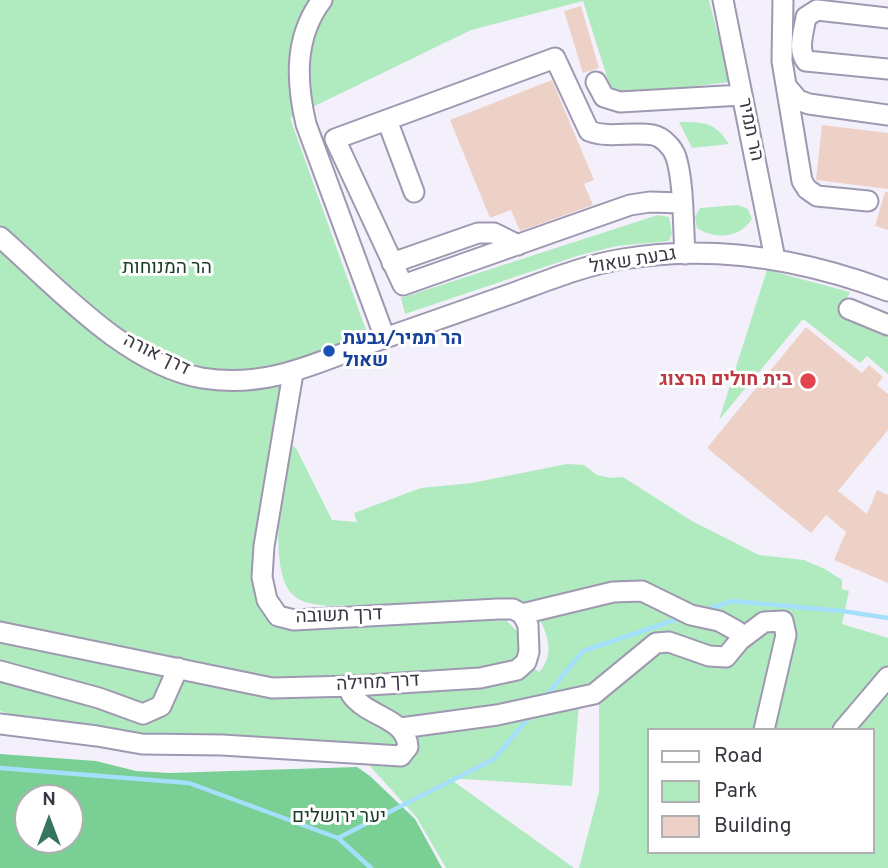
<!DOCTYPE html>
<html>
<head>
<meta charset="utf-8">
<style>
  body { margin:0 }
  #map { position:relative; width:888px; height:868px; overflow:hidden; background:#f3f0fb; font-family:Overpass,sans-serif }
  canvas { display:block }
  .legend { position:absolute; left:647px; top:728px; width:228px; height:126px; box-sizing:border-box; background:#fff; border:2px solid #b0afb3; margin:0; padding:9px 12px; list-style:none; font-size:21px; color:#3a3742 }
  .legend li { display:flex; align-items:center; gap:14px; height:35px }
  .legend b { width:35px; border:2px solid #b0afb3 }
  .north { position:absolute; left:14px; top:784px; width:70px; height:70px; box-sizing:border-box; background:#fff; border:2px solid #b0afb3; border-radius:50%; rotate:0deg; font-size:19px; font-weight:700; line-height:28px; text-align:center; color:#3a3742 }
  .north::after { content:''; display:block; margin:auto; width:24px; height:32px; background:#367562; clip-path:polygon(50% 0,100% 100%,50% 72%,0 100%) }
</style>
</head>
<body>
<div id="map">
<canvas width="888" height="868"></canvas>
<ul class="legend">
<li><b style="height:9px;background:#fff"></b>Road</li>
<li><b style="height:19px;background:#b0eabf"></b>Park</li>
<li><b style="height:19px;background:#eed1c6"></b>Building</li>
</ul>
<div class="north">N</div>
</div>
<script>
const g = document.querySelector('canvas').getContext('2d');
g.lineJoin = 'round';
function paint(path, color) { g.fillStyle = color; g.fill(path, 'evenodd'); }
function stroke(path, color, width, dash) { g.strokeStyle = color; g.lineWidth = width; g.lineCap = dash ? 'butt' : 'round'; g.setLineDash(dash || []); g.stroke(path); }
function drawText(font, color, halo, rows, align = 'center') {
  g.font = font + ' Overpass,Heebo,sans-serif'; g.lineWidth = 6; g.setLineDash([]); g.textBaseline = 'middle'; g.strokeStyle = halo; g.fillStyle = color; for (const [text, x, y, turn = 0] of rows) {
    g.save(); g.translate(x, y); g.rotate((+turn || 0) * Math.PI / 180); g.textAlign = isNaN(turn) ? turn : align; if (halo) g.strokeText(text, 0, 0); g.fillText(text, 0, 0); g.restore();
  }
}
paint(new Path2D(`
  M0 0H709L730 82 613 96 583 1 471 30 290 118 371 344 289 385 254 542 257 595 261 611 292 629 506 620 521 635 522 659 539 672C556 654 547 633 537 614L502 600 328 606C316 604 301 604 292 594 268 569 282 477 287 443L296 448 332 520 357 522 354 513 421 488 472 483 567 464 584 465 597 475 611 478 623 477 692 521 759 555 804 560 825 569 842 580V589L849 591 842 624 888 638V868H579L599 792V701L579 704 572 786 449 778 574 868H446L417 818 368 764 288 748 134 741 60 720 55 728 0 711ZM648 730H872V852H648Z
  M679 122C704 122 715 122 729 144L692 148Z
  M738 205 748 209 752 219C740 238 715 240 697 228L695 217 700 208Z
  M658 215 669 217 672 233 669 241 617 246 580 255 405 314 401 298Z
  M767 270 850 292 840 314 888 334V374L867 356 860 363 803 319 719 420Z`), '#b0eabf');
paint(new Path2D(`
  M0 754 96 761 136 771 169 773 357 767 370 776 415 819 442 868H0ZM28 798H70V840H28Z`), '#79cf94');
stroke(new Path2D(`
  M706 610 732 601 842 611 888 618
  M545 697 583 651 681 618
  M0 768 189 783 338 838 371 868
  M338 838 494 759 531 715`), '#a4dffb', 4.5);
paint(new Path2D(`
  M581 6 599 68 583 73 564 11Z
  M552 80 594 180 584 184 593 205 520 231 511 210 490 218 450 120Z
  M822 125 888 133V189L816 180Z
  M885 192H888V230L875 226Z
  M806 327 862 373 869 365 883 377 877 385 888 394V430L838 491 867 514 877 490 888 495V583L834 560 846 532 826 515 811 533 707 448Z`), '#eed1c6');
const minor = new Path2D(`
  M322 0C294 37 296 81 306 124L385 338
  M723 0 775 259
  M783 0 782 61 802 181 807 189 817 196 868 201
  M888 18 817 10 806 17C804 31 797 49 806 61L888 69
  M596 82 604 97 620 102 742 95
  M787 87 798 100 809 104 888 115
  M387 120 414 192
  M681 203 650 202 630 205 403 285 335 139 555 58 589 131C610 139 632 131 653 135 663 137 673 148 676 157 684 183 683 225 685 254
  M0 237C57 287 125 364 202 378 268 389 318 362 376 341 423 325 470 308 516 292 551 279 586 265 623 259 713 244 803 259 888 291
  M392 263 478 233H494L518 245
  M849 309 888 325
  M293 373 264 546 262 577 267 600 278 616 294 620 498 609H513L522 614
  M0 632 272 688 353 686 480 678 517 670 526 662 529 652 528 625 522 614
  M740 640 764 622 783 621 786 635 764 730
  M0 671 99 698 143 714 161 706 178 668
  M0 724 97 736 142 744 222 745 401 756 408 747C406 717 368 718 351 694L353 686
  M401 728 497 715 594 694 656 643 669 642 709 656 726 657 740 640 737 631 719 621 691 615 642 591 613 592 522 614
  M843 730 888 677`);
stroke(minor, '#9e98b1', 23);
stroke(minor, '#fff', 19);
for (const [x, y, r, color] of [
  [329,351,7,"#1a4fb4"],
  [808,381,9,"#e0444e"]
]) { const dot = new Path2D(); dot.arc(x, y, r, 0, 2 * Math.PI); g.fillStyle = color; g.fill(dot); stroke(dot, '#fff', 2.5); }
drawText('19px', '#3a3742', '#fff', [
  ["הר תמיר",749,130,78],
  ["גבעת שאול",633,262,-9],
  ["דרך אורה",156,356,26],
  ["דרך תשובה",339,617,-2],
  ["דרך מחילה",378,684,-3]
]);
drawText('19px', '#173b23', '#fff', [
  ["הר המנוחות",167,269],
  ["יער ירושלים",339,818]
]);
drawText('bold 19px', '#164399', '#fff', [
  ["הר תמיר/גבעת",343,340],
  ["שאול",343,362]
], 'left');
drawText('bold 19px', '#be3a42', '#fff', [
  ["בית חולים הרצוג",792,381]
], 'right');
</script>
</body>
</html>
